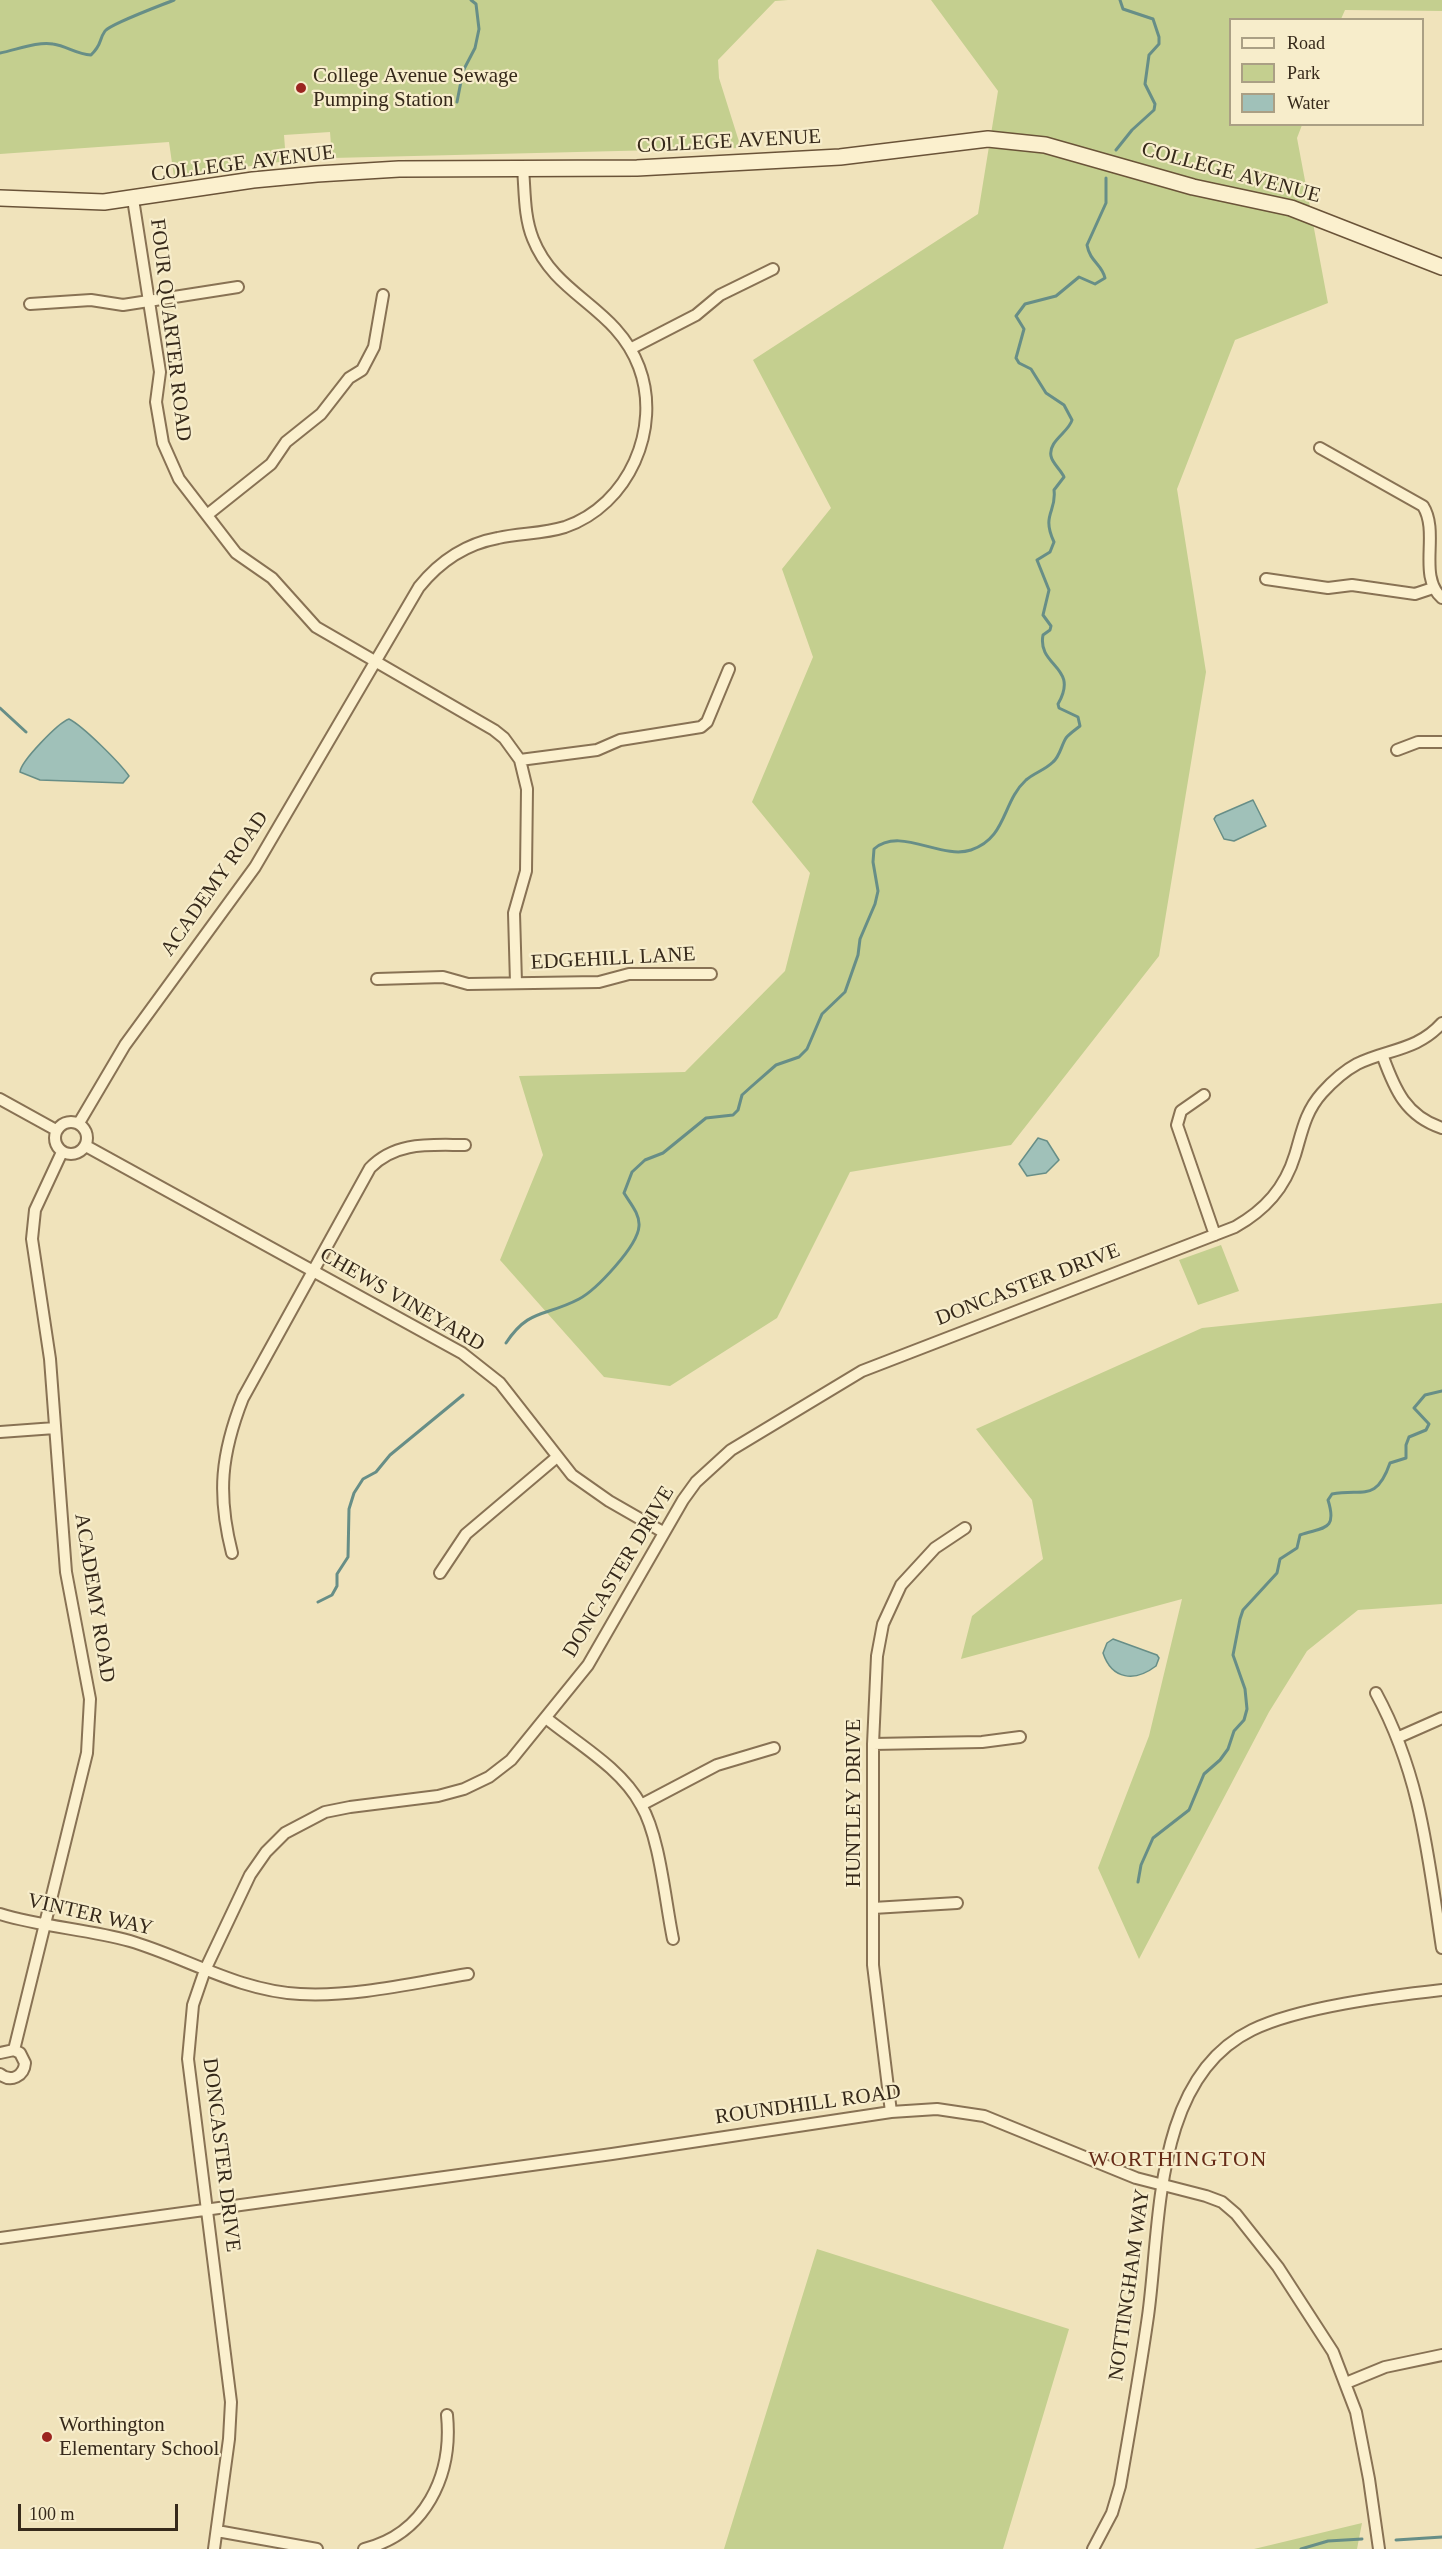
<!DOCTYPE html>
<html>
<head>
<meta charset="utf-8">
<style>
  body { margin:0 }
  #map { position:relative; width:1442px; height:2549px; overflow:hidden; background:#f0e3bb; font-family:"Times New Roman",serif }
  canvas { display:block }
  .legend { position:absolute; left:1229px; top:18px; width:195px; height:108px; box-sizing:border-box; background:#f7edcb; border:2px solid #aa9f84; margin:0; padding:8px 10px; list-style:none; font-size:18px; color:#36291a }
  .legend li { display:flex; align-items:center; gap:12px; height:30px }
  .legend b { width:30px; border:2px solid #aa9f84 }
  .scale { position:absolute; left:18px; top:2504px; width:160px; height:27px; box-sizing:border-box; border:3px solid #36291a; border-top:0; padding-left:8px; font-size:18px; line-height:21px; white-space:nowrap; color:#36291a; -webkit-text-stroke:4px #f7edcb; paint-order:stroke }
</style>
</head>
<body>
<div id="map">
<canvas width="1442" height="2549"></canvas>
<ul class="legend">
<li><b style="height:8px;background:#fbf0ce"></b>Road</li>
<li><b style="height:16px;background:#c4cf8f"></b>Park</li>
<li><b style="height:16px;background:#a0c1b9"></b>Water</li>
</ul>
<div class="scale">100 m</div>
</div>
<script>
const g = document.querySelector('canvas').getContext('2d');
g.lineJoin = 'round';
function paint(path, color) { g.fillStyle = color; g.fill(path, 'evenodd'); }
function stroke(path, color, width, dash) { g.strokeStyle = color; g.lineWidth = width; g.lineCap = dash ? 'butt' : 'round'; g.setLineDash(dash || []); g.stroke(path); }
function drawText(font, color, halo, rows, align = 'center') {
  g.font = font + ' "Times New Roman",serif'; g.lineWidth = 4.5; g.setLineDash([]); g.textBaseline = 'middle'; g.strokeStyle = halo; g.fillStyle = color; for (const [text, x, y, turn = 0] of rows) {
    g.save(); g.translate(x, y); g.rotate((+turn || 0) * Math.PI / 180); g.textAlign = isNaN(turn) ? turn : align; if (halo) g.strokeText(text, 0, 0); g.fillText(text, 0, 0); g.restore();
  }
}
paint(new Path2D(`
  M0 0H788L775 1 718 60 719 78 741 148 332 158 330 132 284 135 286 161 174 177 169 142 0 154Z
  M931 0H1442V11L1345 10 1341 19 1230 20V124L1302 125 1297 138 1328 303 1235 340 1177 489 1206 672 1159 956 1011 1145 850 1172 777 1318 670 1386 604 1377 500 1260 543 1155 519 1076 685 1072 785 971 810 873 752 802 813 657 782 569 831 508 753 360 978 214 998 91Z
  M1221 1245 1239 1291 1198 1305 1179 1260Z
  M1442 1303V1604L1358 1610 1307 1651 1269 1712 1139 1959 1098 1868 1149 1736 1182 1599 961 1659 972 1616 1043 1559 1032 1500 976 1429 1202 1328Z
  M817 2249 1069 2329 1003 2549H724Z
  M1362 2523 1357 2549H1254Z`), '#c4cf8f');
const water = new Path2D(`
  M69 719C83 726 120 763 129 776L123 783 40 780 20 772C21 761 58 723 69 719Z
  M1253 800 1266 826 1234 841 1224 839 1214 819 1216 816Z
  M1038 1138 1047 1141 1059 1160 1046 1173 1027 1176 1019 1164Z
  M1113 1639 1157 1655 1159 1658 1156 1666C1135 1682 1112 1680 1103 1653L1107 1643Z`);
paint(water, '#a0c1b9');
stroke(water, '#678e87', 1.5);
stroke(new Path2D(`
  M0 53C16 50 38 41 53 44 67 46 76 54 91 55 103 43 98 41 105 31 110 24 162 5 174 0
  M457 102 463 71 475 48 479 29 476 4 471 0
  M1116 150 1132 130 1154 110 1155 104 1145 84 1149 55 1159 44V37L1153 19 1123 9 1120 0
  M0 708 26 732
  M506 1343C529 1308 545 1317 579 1299 596 1290 638 1246 639 1226 640 1214 630 1203 624 1193L632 1172 645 1160 663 1153 706 1118 733 1115 738 1110 742 1095 752 1086 776 1065 799 1057 807 1049 822 1014 845 992 858 955 860 939 875 904 878 891 873 862 874 849C900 826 941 860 971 850 1007 838 1002 802 1026 780 1034 773 1045 770 1053 762 1060 756 1061 746 1066 738 1069 734 1075 730 1080 726L1078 717 1059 708 1058 704C1080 666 1037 667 1043 635L1050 630 1051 626 1043 615 1049 590 1037 560 1050 552 1054 542C1041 514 1057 512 1054 490L1064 477C1061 470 1052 463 1051 456 1048 441 1069 432 1072 420L1064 405 1046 393 1031 369 1019 363 1016 358 1024 329 1016 316 1025 304 1056 296 1079 277 1095 284 1105 278C1102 264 1090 262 1087 245L1106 203V178
  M318 1602 332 1595 337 1586V1574L348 1557 349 1509 354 1493 363 1479 376 1472 390 1455 463 1395
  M1138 1882 1141 1865 1153 1838 1189 1810 1204 1774 1220 1760 1228 1749 1234 1731 1244 1720 1247 1709 1245 1689 1233 1655 1240 1619 1243 1610 1277 1573 1280 1559 1297 1548 1300 1535C1322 1527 1338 1532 1328 1500L1332 1494C1363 1488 1376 1503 1390 1463L1406 1458V1445L1409 1437 1426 1430 1429 1424 1414 1408 1425 1395 1442 1391
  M1396 2540 1442 2537
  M1301 2549 1328 2541 1362 2539`), '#678e87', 3);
const street = new Path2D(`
  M133 199 160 372 156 402 163 443 179 479 236 553 272 578 316 627 494 730 504 738 520 760 527 789 526 871 514 913 516 983
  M30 304 91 300 123 305 238 287
  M632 348 696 315 720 295 773 269
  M1320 448 1423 506C1440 533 1417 576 1442 598
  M207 515 271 464 286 442 321 414 349 378 362 370 374 347 383 295
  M1266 579 1328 588 1352 585 1415 594 1433 588
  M1397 750 1418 742H1442
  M520 760 597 750 620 740 701 727 707 722 729 669
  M377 979 443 977 468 984 599 982 629 974H711
  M1383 1057C1395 1090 1406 1116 1442 1128
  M1204 1095 1181 1111 1177 1125 1215 1235
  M0 1099 56 1130
  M55 1138a16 16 0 1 1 32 0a16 16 0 1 1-32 0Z
  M79 1123 125 1045 255 867 419 587C440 561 465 544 498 538 521 533 543 534 565 527 629 505 662 428 639 367 616 306 556 297 533 239 524 217 525 192 523 168
  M86 1146 462 1353 500 1383 572 1475 609 1501 663 1532
  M0 1432 55 1428
  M232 1553C217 1494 221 1454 243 1398L370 1168C396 1141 430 1145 465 1145
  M440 1573 466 1534 557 1457
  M1376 1693C1421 1776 1428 1856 1442 1948
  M546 1718C578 1744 621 1768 641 1805 660 1837 665 1901 673 1939
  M1399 1737 1442 1718
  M873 1744 982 1742 1020 1737
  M641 1805 717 1765 774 1748
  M873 1908 957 1903
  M0 1914C42 1927 87 1929 130 1941 187 1958 239 1991 300 1994 355 1997 413 1983 468 1974
  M14 2050 87 1753 90 1699 66 1572 50 1359 32 1239 35 1210 62 1152
  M0 2053 14 2050 20 2053 25 2063C24 2076 11 2083 0 2074
  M891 2112 873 1965V1744L877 1656 883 1624 901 1585 935 1548 965 1528
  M0 2238 612 2154 891 2112 937 2109 984 2116 1136 2178 1206 2196 1222 2202 1236 2214 1278 2267 1333 2352 1356 2412 1369 2479 1379 2549
  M1346 2383 1385 2367 1442 2355
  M217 2531 317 2549
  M214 2549 229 2439 231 2402 188 2059 193 2005 205 1970 250 1875 266 1852 285 1833 325 1812 350 1807 438 1796 464 1789 489 1777 511 1760 588 1665 683 1500 696 1482 731 1450 862 1371 1235 1227C1265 1210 1285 1188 1295 1155 1302 1132 1305 1112 1322 1093 1331 1083 1344 1071 1357 1064 1387 1049 1417 1051 1442 1023
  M364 2549C425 2534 453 2476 447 2415
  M1093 2549 1112 2513 1120 2486C1130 2429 1140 2372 1148 2316 1161 2223 1153 2078 1252 2030 1299 2007 1388 1996 1442 1990`);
const secondary = new Path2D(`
  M0 198 104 202 253 180 317 174 399 169 637 168 840 157 988 139 1045 145 1193 187 1291 208 1442 267`);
stroke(street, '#887254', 14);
stroke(secondary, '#6a5338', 18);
stroke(street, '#fbf0ce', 10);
stroke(secondary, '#fbf0ce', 15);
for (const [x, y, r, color] of [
  [301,88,6,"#9b2520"],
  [47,2437,6,"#9b2520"]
]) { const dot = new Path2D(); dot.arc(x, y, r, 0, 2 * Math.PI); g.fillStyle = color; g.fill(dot); stroke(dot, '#f7edcb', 2); }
drawText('21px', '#36291a', '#f7edcb', [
  ["College Avenue Sewage",313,76],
  ["Pumping Station",313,100],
  ["Worthington",59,2425],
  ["Elementary School",59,2449]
], 'left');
drawText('21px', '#36291a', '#f7edcb', [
  ["COLLEGE AVENUE",729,142,-3],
  ["COLLEGE AVENUE",243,164,-7],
  ["COLLEGE AVENUE",1231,173,15],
  ["FOUR QUARTER ROAD",170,330,83],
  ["ACADEMY ROAD",215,884,-55],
  ["EDGEHILL LANE",613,959,-3],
  ["DONCASTER DRIVE",1028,1285,-21],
  ["CHEWS VINEYARD",402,1300,30],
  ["DONCASTER DRIVE",619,1572,-59],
  ["ACADEMY ROAD",94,1598,81],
  ["HUNTLEY DRIVE",854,1803,-90],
  ["VINTER WAY",90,1915,13],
  ["ROUNDHILL ROAD",808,2105,-8],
  ["DONCASTER DRIVE",221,2155,83],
  ["NOTTINGHAM WAY",1130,2285,-82]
]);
g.letterSpacing = '1.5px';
drawText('22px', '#662b17', '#f7edcb', [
  ["WORTHINGTON",1178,2160]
]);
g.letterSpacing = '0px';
</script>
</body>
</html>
